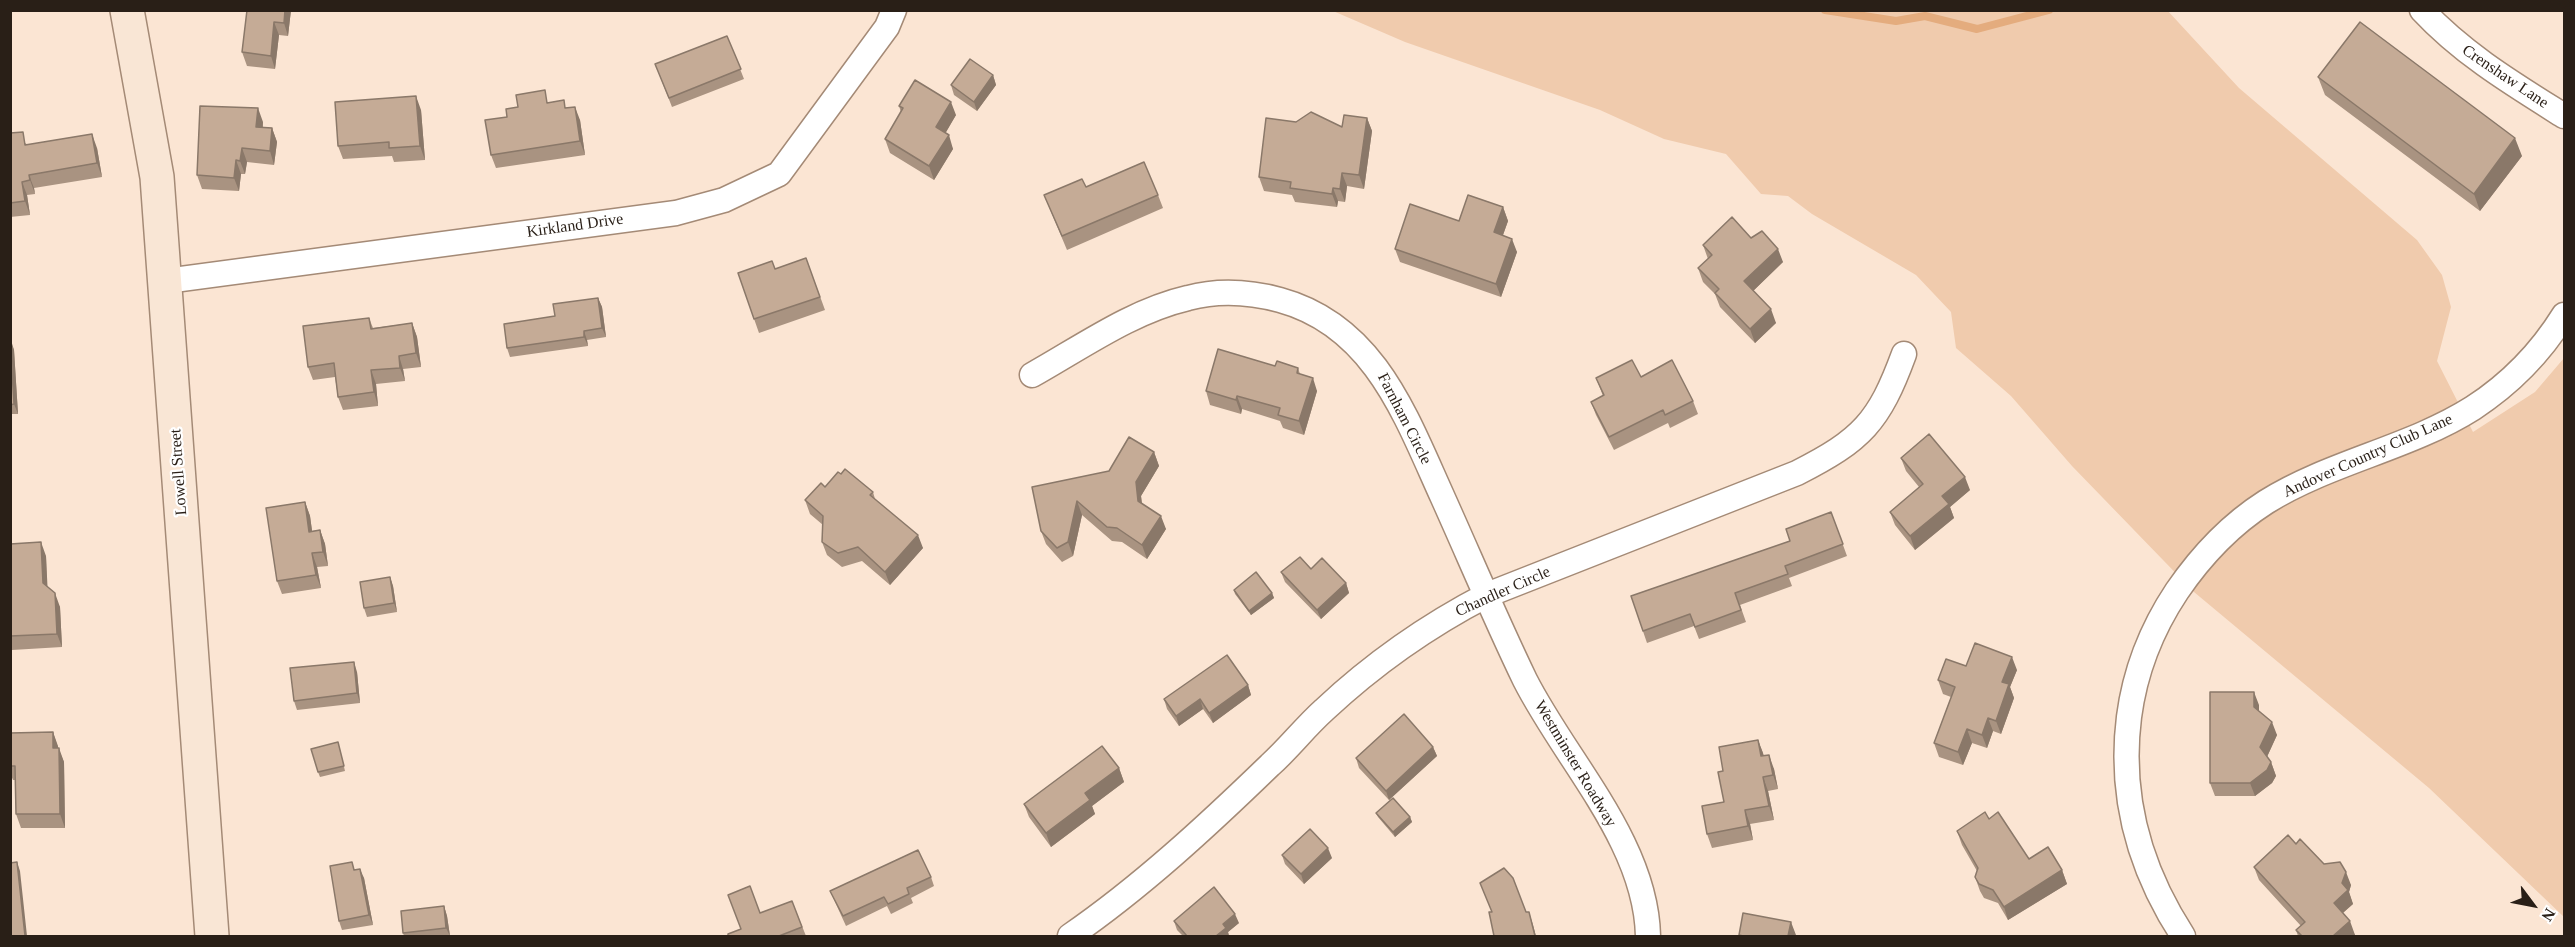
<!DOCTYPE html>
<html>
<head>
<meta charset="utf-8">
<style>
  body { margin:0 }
  #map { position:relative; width:2575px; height:947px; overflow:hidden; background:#fbe5d3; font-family:Georgia,serif }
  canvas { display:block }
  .frame { position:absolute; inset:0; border:12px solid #291f17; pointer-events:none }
  .north { position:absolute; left:2503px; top:875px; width:60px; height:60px; -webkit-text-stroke:4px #fff; paint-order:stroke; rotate:122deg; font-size:16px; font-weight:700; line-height:24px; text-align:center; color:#291f17 }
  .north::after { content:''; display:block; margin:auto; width:21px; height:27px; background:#291f17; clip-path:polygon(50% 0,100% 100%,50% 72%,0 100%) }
</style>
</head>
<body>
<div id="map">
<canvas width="2575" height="947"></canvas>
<div class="frame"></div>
<div class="north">N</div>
</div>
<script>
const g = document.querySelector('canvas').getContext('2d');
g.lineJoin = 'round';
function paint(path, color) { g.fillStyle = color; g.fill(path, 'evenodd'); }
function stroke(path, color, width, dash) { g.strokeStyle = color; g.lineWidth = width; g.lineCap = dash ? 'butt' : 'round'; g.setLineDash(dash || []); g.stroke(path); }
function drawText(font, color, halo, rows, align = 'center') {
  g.font = font + ' Georgia,serif'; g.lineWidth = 4.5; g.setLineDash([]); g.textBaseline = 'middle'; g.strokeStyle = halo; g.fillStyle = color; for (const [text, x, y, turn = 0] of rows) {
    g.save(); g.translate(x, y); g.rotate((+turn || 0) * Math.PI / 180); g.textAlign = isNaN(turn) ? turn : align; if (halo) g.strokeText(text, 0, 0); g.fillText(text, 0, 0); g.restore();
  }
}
paint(new Path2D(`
  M2167 10 2239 88 2417 240 2442 275 2451 307 2437 361 2473 432 2535 392 2564 358V917L2429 788 2194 592 2072 466 2011 396 1956 348 1951 312 1916 275 1812 214 1788 196 1761 194 1726 154 1664 139 1600 110 1405 42 1333 11Z`), '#f0cbad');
stroke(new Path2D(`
  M1825 10 1896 21 1925 16 1977 29 2049 10`), '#e4ac7e', 8);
const minor = new Path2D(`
  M2422 10C2463 54 2513 84 2564 116
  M166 281 676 213 724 200 779 174 887 27 894 10
  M1032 375C1082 347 1132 311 1188 298 1218 290 1250 292 1280 300 1375 326 1406 417 1443 498 1470 558 1496 620 1525 680 1566 761 1646 842 1648 936
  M1070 936C1141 887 1207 826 1270 765 1289 748 1305 727 1324 710 1372 665 1429 625 1487 595L1797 473C1862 440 1879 422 1904 354
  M2183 936C2140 870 2119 796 2129 717 2135 671 2151 630 2177 591 2201 556 2230 525 2266 502 2330 462 2410 448 2473 408 2510 384 2541 352 2564 315`);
const secondary = new Path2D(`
  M127 10 157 177 212 936`);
stroke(minor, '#a48a76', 27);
stroke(secondary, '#a48a76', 36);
stroke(minor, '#fff', 24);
stroke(secondary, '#f9e6d5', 33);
paint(new Path2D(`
  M247 10H291L288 36 279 35 275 69 247 66 242 52Z
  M727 36 744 79 672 107 655 64Z
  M993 75 996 85 977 111 954 95 951 85Z
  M2318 77 2522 156 2480 211 2325 95Z
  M550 102 566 108 580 120 585 155 496 168 491 155 507 117Z
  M899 106 956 115 945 133 953 149 934 180 890 153 885 139 901 112Z
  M421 110 425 160 394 162 392 156 343 159 338 146Z
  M1367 118 1372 131 1364 189 1347 186 1345 202 1338 201 1337 207 1295 202 1292 195 1264 191 1259 177 1342 127Z
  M263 122V127L272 128 277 142 274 165 247 162 245 174H241L239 191 202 189 197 175Z
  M10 133 28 145 97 148 102 177 34 188 35 194 27 195 30 215 10 217Z
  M1086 187 1158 195 1163 208 1067 250 1044 195Z
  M1503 207 1508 221 1503 235 1517 252 1501 297 1400 262 1395 249Z
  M1751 238 1783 262 1753 291 1776 323 1755 343 1720 307 1715 294 1703 282 1698 268 1708 259 1703 245Z
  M806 258 825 310 759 333 738 273 775 269Z
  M598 298 602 307 606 337 587 340 588 346 510 357 507 348 555 316Z
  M369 318 373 328 412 323 417 337 421 367 403 369 405 381 376 384 378 406 343 410 338 397 335 377 313 380 308 367Z
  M10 340 14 350 18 414H10Z
  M1275 366 1298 368 1300 374 1317 391 1304 435 1283 428 1280 421 1242 409 1241 414 1210 405 1206 391Z
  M1641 377 1693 401 1698 414 1670 428 1668 423 1614 450 1596 415 1591 402 1603 396 1596 378Z
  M1154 452 1159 466 1141 496 1142 503 1166 529 1147 559 1122 542 1112 541 1082 515 1073 556 1062 562 1046 544 1041 531 1109 471Z
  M1901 458 1970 490 1950 507 1954 518 1915 550 1895 525 1890 512 1919 487 1906 471Z
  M825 487 873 492 875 499 923 548 890 585 862 561 842 567 827 555 822 542 823 525 810 514 805 500Z
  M305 502 310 516 312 531 320 530 325 544 328 566 317 567 321 588 282 594 277 581Z
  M1831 512 1847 556 1789 578 1792 586 1740 605 1746 622 1699 639 1694 626 1647 643 1631 596 1790 541Z
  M10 544 46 556 47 587 60 607 62 647 12 650 10 646Z
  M1311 569 1346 583 1349 593 1321 619 1285 582 1281 572Z
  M390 577 393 586 397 612 367 617 364 608Z
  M1234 590 1272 593 1274 598 1251 615 1235 594Z
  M1966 666 2017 670 2010 687 2014 698 2001 734 1993 731 1987 748 1972 743 1963 765 1939 757 1934 743 1951 697 1943 694 1938 680Z
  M357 672 360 703 297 710 294 701Z
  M1248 685 1251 695 1213 723 1203 709 1179 726 1167 709 1164 699Z
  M2259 705V711L2277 735 2267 757 2271 762 2276 776 2272 783 2255 796H2215L2210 783Z
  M53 732 58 748 64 762 65 828H21L16 814 15 780H13L10 773V733Z
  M1758 740 1764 756 1774 769 1778 789 1768 791 1774 820 1750 824 1753 840 1712 848 1707 834 1724 802 1723 771Z
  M338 742 345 771 320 777 318 772Z
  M1433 747 1437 756 1389 800 1359 768 1356 758Z
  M1119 768 1124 782 1092 806 1095 814 1051 847 1029 817 1024 804Z
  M1376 813 1410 817 1412 822 1395 837 1378 817Z
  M1989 819 2029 859 2062 870 2067 884 2008 920 1998 903 1984 898 1980 891 1975 877 1977 871 1962 845 1957 831Z
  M1282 855 1332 858 1304 884 1285 864Z
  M352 862 354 870 364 878 373 925 342 930 339 921Z
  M2324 864 2351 885 2349 892 2353 904 2343 913 2355 935 2353 936H2298L2296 930 2301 926 2259 880 2254 867Z
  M931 877 934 886 911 898 913 903 891 914 887 906 846 926 830 891Z
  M792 901 806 936H728L741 929 760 913Z
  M444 906 447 916 450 936H404L403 933Z
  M1174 921 1239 923 1228 932 1229 936H1183L1177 930Z`), '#a99381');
paint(new Path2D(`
  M285 10H291L288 36 284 23Z
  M274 22 279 35 275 69 271 56Z
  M993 75 996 85 977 111 974 102Z
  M416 96 421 110 425 160 420 146Z
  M951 102 956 115 941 141 936 127Z
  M575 107 580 120 585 155 580 141Z
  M258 108 263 122 261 140 256 127Z
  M1367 118 1372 131 1364 189 1359 175Z
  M272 128 277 142 274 165 270 151Z
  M92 134 97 148 102 177 97 163Z
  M949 135 953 149 934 180 929 166Z
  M2515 138 2522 156 2480 211 2474 194Z
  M242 148 247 162 245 174 240 161Z
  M236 160 241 174 239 191 234 178Z
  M1342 173 1347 186 1345 202 1340 189Z
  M29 175 34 188 35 194 30 180Z
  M22 182 27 195 30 215 25 201Z
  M1333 188 1338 201 1337 207 1332 194Z
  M1503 207 1508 221 1499 246 1494 232Z
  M1512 239 1517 252 1501 297 1496 284Z
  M1778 249 1783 262 1749 295 1744 281Z
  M598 298 602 307 606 337 602 328Z
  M1771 309 1776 323 1755 343 1750 329Z
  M412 323 417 337 421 367 416 353Z
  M584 331 587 340 588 346 584 337Z
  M11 340 14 350 18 414 14 404Z
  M399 356 403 369 405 381 400 368Z
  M371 370 376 384 378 406 374 392Z
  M1313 378 1317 391 1304 435 1299 421Z
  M1237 396 1242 409 1241 414 1236 400Z
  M1154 452 1159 466 1141 496 1143 515 1138 501 1136 482Z
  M1965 477 1970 490 1950 507 1954 518 1915 550 1910 536 1942 496Z
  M1077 501 1082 515 1073 556 1068 542Z
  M305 502 310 516 314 545 309 532Z
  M1161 516 1166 529 1147 559 1142 545Z
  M320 530 325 544 328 566 323 552Z
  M918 535 923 548 890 585 885 572Z
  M41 542 46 556 48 597 43 583Z
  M312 553 317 567 321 588 316 575Z
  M390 577 393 586 397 612 394 603Z
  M1346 583 1349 593 1321 619 1317 610Z
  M55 593 60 607 62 647 57 634Z
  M1272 593 1274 598 1251 615 1249 611Z
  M2012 657 2017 670 2010 687 2014 698 2001 734 1996 721 2002 682Z
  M354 662 357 672 360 703 357 693Z
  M1248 685 1251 695 1213 723 1209 713Z
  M2254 692 2259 705V721L2254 707Z
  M1200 699 1203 709 1179 726 1176 716Z
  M1988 718 1993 731 1987 748 1982 735Z
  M2272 722 2277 735 2265 761 2260 747Z
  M1967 729 1972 743 1963 765 1958 752Z
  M53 732 58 746V762L53 748Z
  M1758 740 1763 753 1766 770 1761 756Z
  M1433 747 1437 756 1389 800 1386 791Z
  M59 748 64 762 65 828 60 814Z
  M1769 755 1774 769 1778 789 1773 775Z
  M2271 762 2276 776 2272 783 2255 796 2250 783Z
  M1119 768 1124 782 1092 806 1095 814 1051 847 1046 833 1085 793Z
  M1763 777 1768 791 1774 820 1769 806Z
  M1745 810 1750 824 1753 840 1748 826Z
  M1410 817 1412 822 1395 837 1393 832Z
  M1328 848 1332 858 1304 884 1301 874Z
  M17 862 20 871 27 936H25Z
  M360 869 364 878 373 925 369 915Z
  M2062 870 2067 884 2008 920 2004 907Z
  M2346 872 2351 885 2349 892 2353 904 2338 917 2334 903Z
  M444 906 447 916 450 936 446 928Z
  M1529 912 1533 925 1536 936H1535Z
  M1235 914 1239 923 1228 932 1229 936H1216L1223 924Z
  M2350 921 2355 935 2353 936H2333Z
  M1791 922 1796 935V936H1788Z`), '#8a7869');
const building = new Path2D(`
  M247 10H285L284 23 274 22 271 56 242 52Z
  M2360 22 2515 138 2474 194 2318 77Z
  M727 36 741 69 669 98 655 64Z
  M970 59 993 75 974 102 951 85Z
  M915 80 951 102 936 127 949 135 929 166 885 139 903 108 899 106Z
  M545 90 547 103 564 100 565 108 575 107 580 141 491 155 485 120 507 117 506 109 518 107 516 95Z
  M416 96 420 146 389 148V142L338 146 335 102Z
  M200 106 258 108 256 127 272 128 270 151 242 148 240 161 236 160 234 178 197 175Z
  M1311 112 1342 127 1344 115 1367 118 1359 175 1342 173 1340 189 1333 188 1332 194 1290 188 1291 182 1259 177 1266 118 1296 122Z
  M23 132 25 145 92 134 97 163 29 175 30 180 22 182 25 201 10 203V133Z
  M1144 162 1158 195 1062 236 1044 195 1082 179 1086 187Z
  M1468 195 1503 207 1494 232 1512 239 1496 284 1395 249 1410 204 1459 221Z
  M1732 217 1751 238 1762 231 1778 249 1744 281 1771 309 1750 329 1715 293 1719 289 1698 268 1712 255 1703 245Z
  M806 258 820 297 754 319 738 273 772 261 775 269Z
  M598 298 602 328 584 331V337L507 348 504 324 555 316 553 304Z
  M369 318 371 329 412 323 416 353 399 356 400 368 371 370 374 392 338 397 334 363 308 367 303 326Z
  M10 340 14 404 10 405Z
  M1218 349 1275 366 1277 361 1298 368 1297 373 1313 378 1299 421 1278 415 1280 408 1237 396 1236 400 1206 391Z
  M1632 360 1641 377 1672 360 1693 401 1665 415 1663 410 1609 437 1591 402 1604 395 1596 378Z
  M1929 434 1965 477 1942 496 1949 504 1910 536 1890 512 1923 484 1901 458Z
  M1129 437 1154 452 1136 482 1138 501 1161 516 1142 545 1117 528 1107 527 1077 501 1068 542 1057 548 1041 531 1032 487 1109 471Z
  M845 469 873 492 870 495 918 535 885 572 858 547 838 553 822 542 823 516 805 500 821 483 825 487 838 472 841 474Z
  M305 502 309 532 320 530 323 552 312 553 316 575 277 581 266 508Z
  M1831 512 1843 544 1785 566 1788 574 1735 593 1741 610 1695 627 1690 614 1643 631 1631 596 1790 541 1786 529Z
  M41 542 43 583 55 593 57 634 10 636V544Z
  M1300 557 1311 569 1322 558 1346 583 1317 610 1281 572Z
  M1256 572 1272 593 1249 611 1234 590Z
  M390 577 394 603 364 608 360 582Z
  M1975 643 2012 657 2002 682 2009 684 1996 721 1988 718 1982 735 1967 729 1958 752 1934 743 1955 687 1938 680 1946 659 1966 666Z
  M1227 655 1248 685 1209 713 1200 699 1176 716 1164 699Z
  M354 662 357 693 294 701 290 668Z
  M2210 692H2254V707L2272 722 2260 747 2271 762 2267 770 2250 783H2210Z
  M1404 714 1433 747 1386 791 1356 758Z
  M53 732V748H59L60 814H16L15 766H10V733Z
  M1758 740 1761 756 1769 755 1773 775 1763 777 1769 806 1745 810 1748 826 1707 834 1702 806 1724 802 1718 772 1723 771 1719 747Z
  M338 742 344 766 318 772 311 749Z
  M1102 746 1119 768 1085 793 1090 800 1046 833 1024 804Z
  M1393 798 1410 817 1393 832 1376 813Z
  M1985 812 1989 819 1998 812 2029 859 2048 847 2062 870 2004 907 1993 890 1979 884 1975 877 1978 868 1957 831Z
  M1310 829 1328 848 1301 874 1282 855Z
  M2288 835 2296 844 2300 839 2324 864 2340 862 2346 872 2342 883 2348 890 2334 903 2350 921 2333 936H2302L2296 930 2305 922 2254 867Z
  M918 850 931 877 907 888 909 894 888 904 884 897 843 916 830 891Z
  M17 862 25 936H10V863Z
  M352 862 354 870 360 869 369 915 339 921 330 866Z
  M1504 868 1513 878 1526 912H1529L1535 936H1494L1489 912H1492L1480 883Z
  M750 886 760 913 792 901 802 927 779 936H728V934L741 929 728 895Z
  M1214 887 1235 914 1223 924 1226 928 1216 936H1187L1174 921Z
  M444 906 446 928 403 933 401 911Z
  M1743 913 1791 922 1788 936H1743L1739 935Z`);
paint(building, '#c5ab96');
stroke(building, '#8a7869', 1.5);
drawText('16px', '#291f17', '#fff', [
  ["Crenshaw Lane",2505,77,34],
  ["Kirkland Drive",575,226,-8],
  ["Farnham Circle",1404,419,63],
  ["Andover Country Club Lane",2368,456,-24],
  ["Lowell Street",179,472,-94],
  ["Chandler Circle",1503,592,-24],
  ["Westminster Roadway",1575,764,59]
]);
</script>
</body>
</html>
